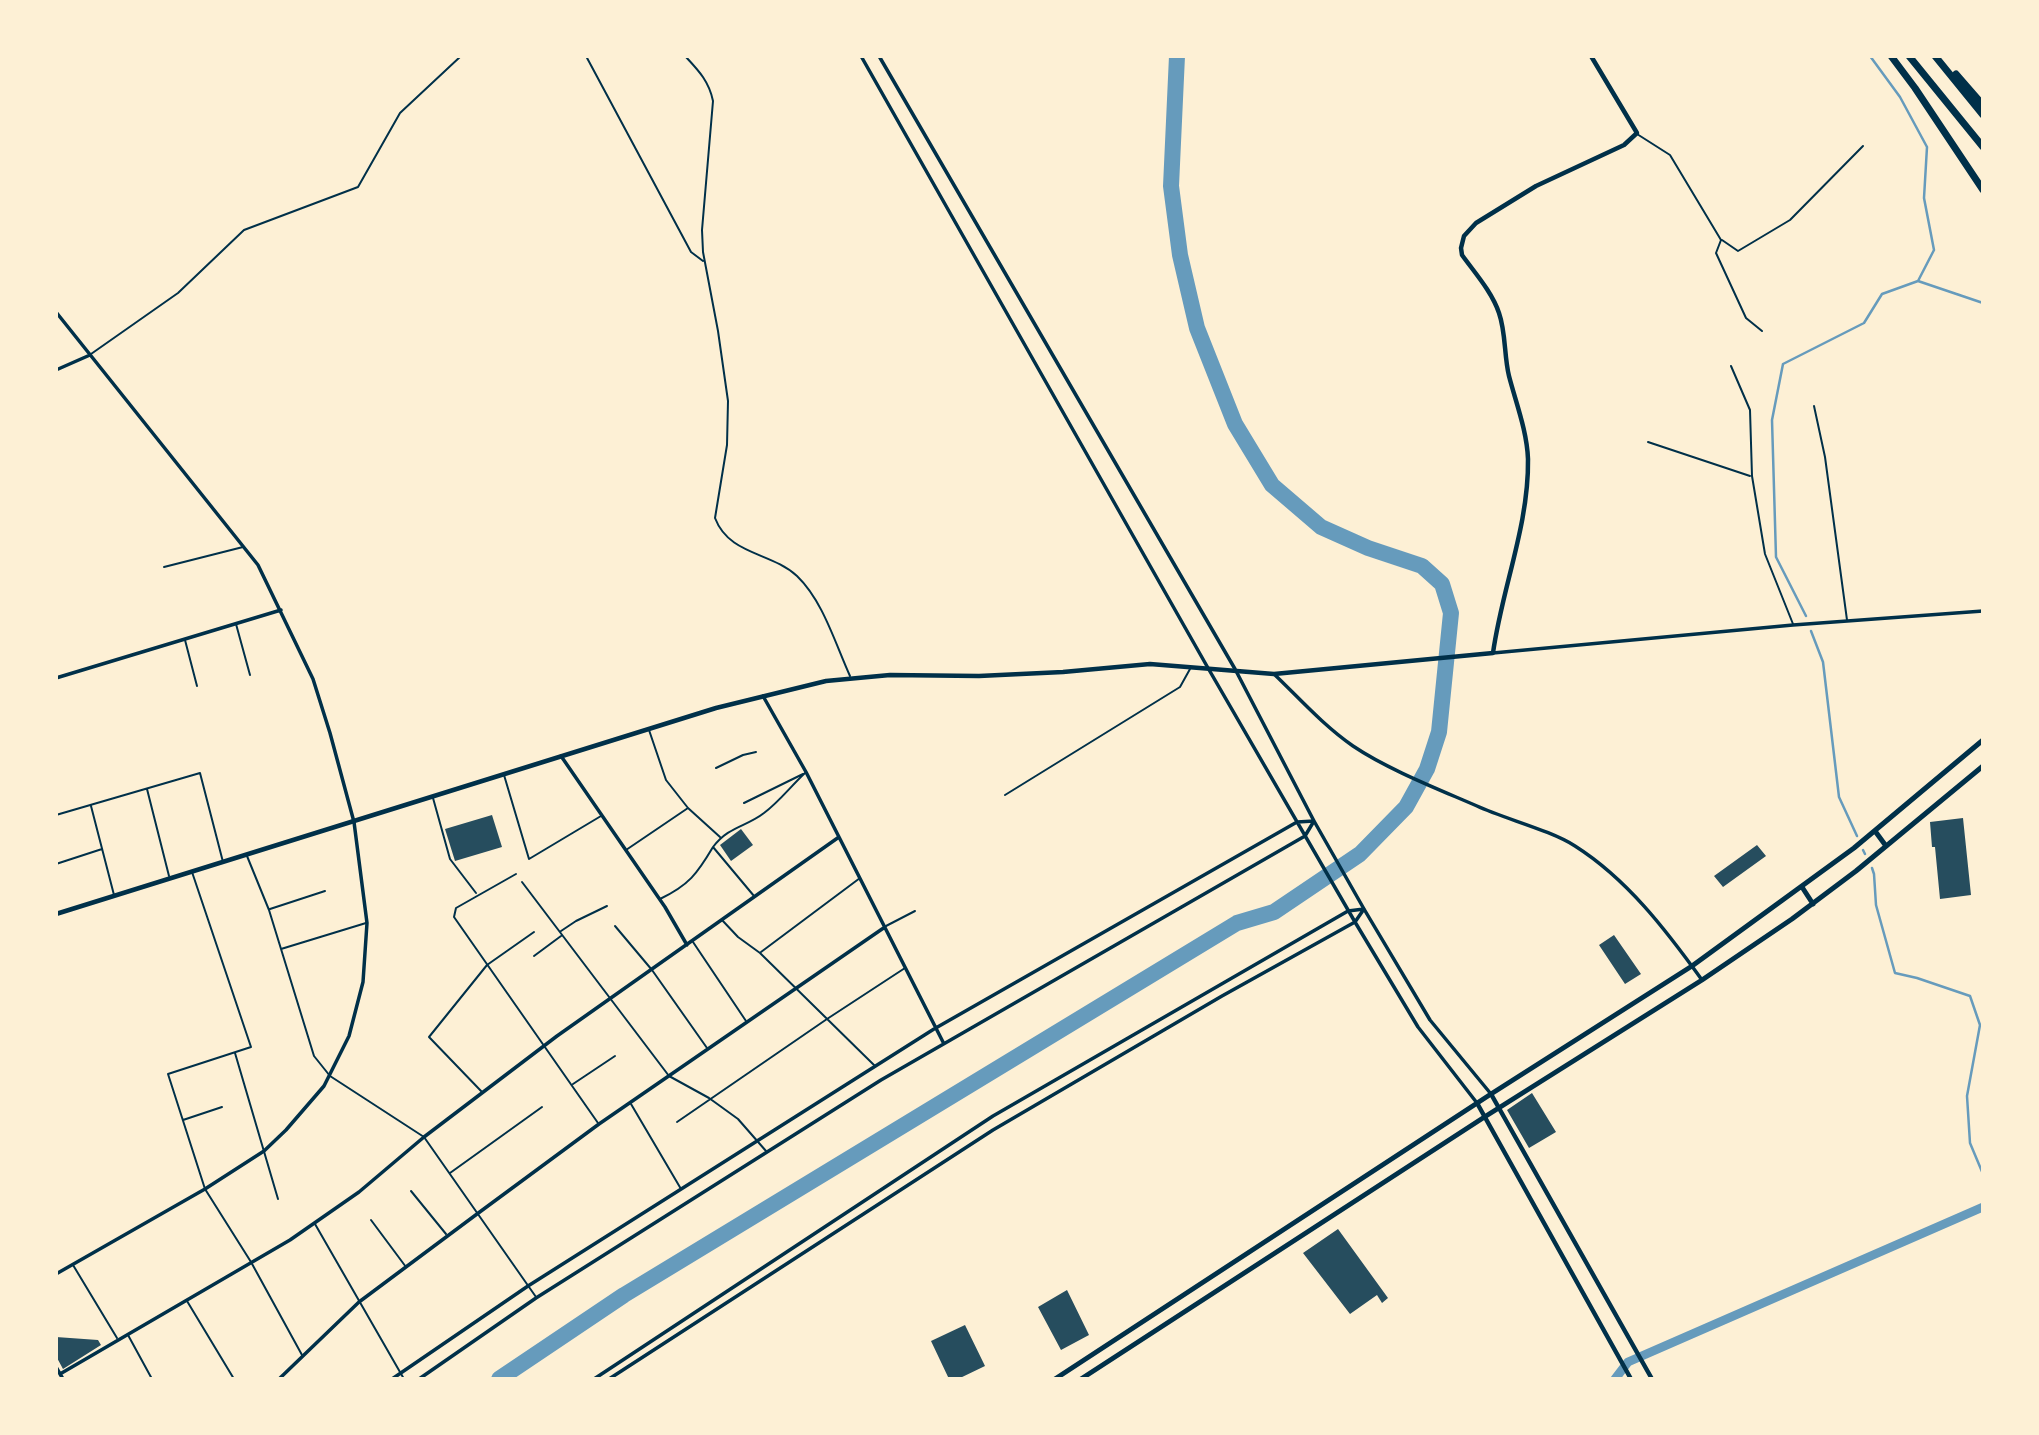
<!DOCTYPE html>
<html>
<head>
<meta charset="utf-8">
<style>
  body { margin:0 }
  #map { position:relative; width:2039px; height:1435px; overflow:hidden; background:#fdf0d5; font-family:"Sofia Sans Condensed",sans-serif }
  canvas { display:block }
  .frame { position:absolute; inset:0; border:58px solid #fdf0d5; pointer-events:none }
</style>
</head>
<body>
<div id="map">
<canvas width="2039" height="1435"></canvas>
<div class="frame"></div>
</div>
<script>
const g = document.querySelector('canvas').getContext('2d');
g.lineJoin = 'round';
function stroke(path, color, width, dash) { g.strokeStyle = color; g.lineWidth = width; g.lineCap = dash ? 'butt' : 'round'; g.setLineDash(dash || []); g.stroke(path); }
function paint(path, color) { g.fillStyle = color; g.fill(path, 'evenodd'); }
stroke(new Path2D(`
  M1870 56 1900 97 1927 147 1924 198 1934 250 1918 281
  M1806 616 1776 557 1772 420 1783 364 1864 323 1882 294 1918 281 1983 303
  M1811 631 1823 662 1839 797 1857 836
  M1863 850 1865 854
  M1872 868 1874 874 1876 905 1895 973 1917 978 1970 996 1980 1025 1967 1096 1970 1143 1983 1174`), '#669bbc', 2.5);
stroke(new Path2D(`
  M1615 1379 1628 1362 1983 1207`), '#669bbc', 9);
stroke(new Path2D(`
  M499 1379 624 1295 1237 923 1274 912 1360 854 1406 807 1427 769 1439 732 1451 613 1442 584 1422 566 1368 548 1321 527 1272 485 1235 424 1197 328 1180 255 1171 186 1177 56`), '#669bbc', 16);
paint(new Path2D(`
  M492 815 502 847 455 861 445 829Z
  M1963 818 1971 895 1940 899 1935 847H1932L1930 822Z
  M741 829 753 845 731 861 720 845Z
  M1757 845 1766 856 1723 887 1714 876Z
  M1614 935 1641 974 1625 984 1599 945Z
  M1532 1093 1556 1132 1529 1148 1507 1110Z
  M1338 1229 1388 1298 1382 1303 1377 1295 1350 1314 1303 1253Z
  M1067 1290 1089 1335 1061 1350 1038 1307Z
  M965 1325 985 1366 958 1379H949L931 1341Z
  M56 1337 98 1340 101 1345 63 1369 56 1356Z`), '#264d5e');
stroke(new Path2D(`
  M586 56 691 252 703 261
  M685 56C698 70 709 81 713 101L702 230 703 252 718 331 728 401 727 445 715 518C729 555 771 552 797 576 823 601 835 643 850 676
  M1637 134 1670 155 1721 240 1716 253 1746 318 1762 331
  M1722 240 1738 251 1790 220 1863 146
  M91 354 178 293 244 230 358 187 400 113 461 56
  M1731 366 1750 410 1752 476 1765 554 1793 624
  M1814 406 1825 457 1847 620
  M1648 442 1750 476
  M164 567 243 547
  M236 624 250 675
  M185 640 197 686
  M649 730 666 780 688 808 720 837
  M716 768 743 755 756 752
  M504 775 529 859 601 816
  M147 789 169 876
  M1005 795 1180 687 1190 669
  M433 798 450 859 476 893
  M744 803 803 774
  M91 806 114 895
  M56 815 200 773 223 862
  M713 847C729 826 746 827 764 813 779 802 791 786 805 773
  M626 850 688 808
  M247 856 269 910 314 1056 330 1076 424 1137 536 1297
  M56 864 102 849
  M192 872 251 1047 168 1074 205 1189 251 1262 302 1355
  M516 874 456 908 454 917 598 1123
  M522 882 669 1076 709 1098 738 1119 766 1151
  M660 899C689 885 697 874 713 847L754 896
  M270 909 325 891
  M722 920 738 937 760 953 875 1066
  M615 926 652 970 707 1048
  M886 926 915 911
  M561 931 576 921 607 906
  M693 942 746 1021
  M281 949 366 923
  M761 952 860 878
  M534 956 561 936
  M235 1053 278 1199
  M573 1084 615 1056
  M482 1092 429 1037 487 965 534 932
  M631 1104 681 1189
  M183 1120 222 1107
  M677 1122 827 1019 905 968
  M450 1173 542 1107
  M411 1191 446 1234
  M371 1220 406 1267
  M315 1224 404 1379
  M73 1265 117 1338
  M187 1301 234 1379
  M128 1335 152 1379`), '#003049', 2);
stroke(new Path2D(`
  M861 56 1208 668 1355 922 1418 1027 1477 1103
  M879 56 1235 669 1314 821 1364 909 1430 1020 1491 1094
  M56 312 258 565 313 679 330 733 354 822 367 923 363 982 349 1036 324 1086 286 1130 264 1151 205 1189 56 1274
  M56 370 90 355
  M1493 653 1793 625 1983 611
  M1274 674C1299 698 1324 726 1353 746 1387 769 1438 789 1477 806 1505 819 1550 830 1575 846 1627 879 1666 930 1702 980
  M56 678 281 610
  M763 696 806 772 943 1042
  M561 756 665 907 687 945
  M56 1367 63 1379
  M60 1374 290 1240 359 1192 424 1137 557 1036 839 837
  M279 1379 359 1302 477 1214 599 1124 885 927
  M392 1379 528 1286 934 1029 1297 822 1314 821
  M419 1379 536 1298 881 1080 1305 836 1314 821
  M594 1379 993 1116 1348 911 1364 909
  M609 1379 993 1130 1222 996 1355 922 1364 909`), '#003049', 3.5);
stroke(new Path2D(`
  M56 914 716 708 826 681 890 675 979 676 1063 672 1150 664 1274 674 1493 653C1502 588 1529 525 1528 459 1527 431 1516 403 1509 376 1504 356 1506 333 1499 313 1492 292 1475 273 1462 255L1461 248 1464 236 1476 223 1536 186 1624 145 1637 133 1591 56
  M1491 1094 1652 1379
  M1477 1103 1631 1379`), '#003049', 4.5);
stroke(new Path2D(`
  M1875 831 1886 846
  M1802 887 1813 904
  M1055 1379 1491 1094 1692 966 1854 848 1983 740
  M1081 1379 1486 1116 1702 980 1792 919 1856 871 1983 766`), '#003049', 5);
stroke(new Path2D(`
  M1891 56 1915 88 1983 190
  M1909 56 1983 147
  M1935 56 1983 115
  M1956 74 1983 105`), '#003049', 7);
</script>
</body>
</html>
